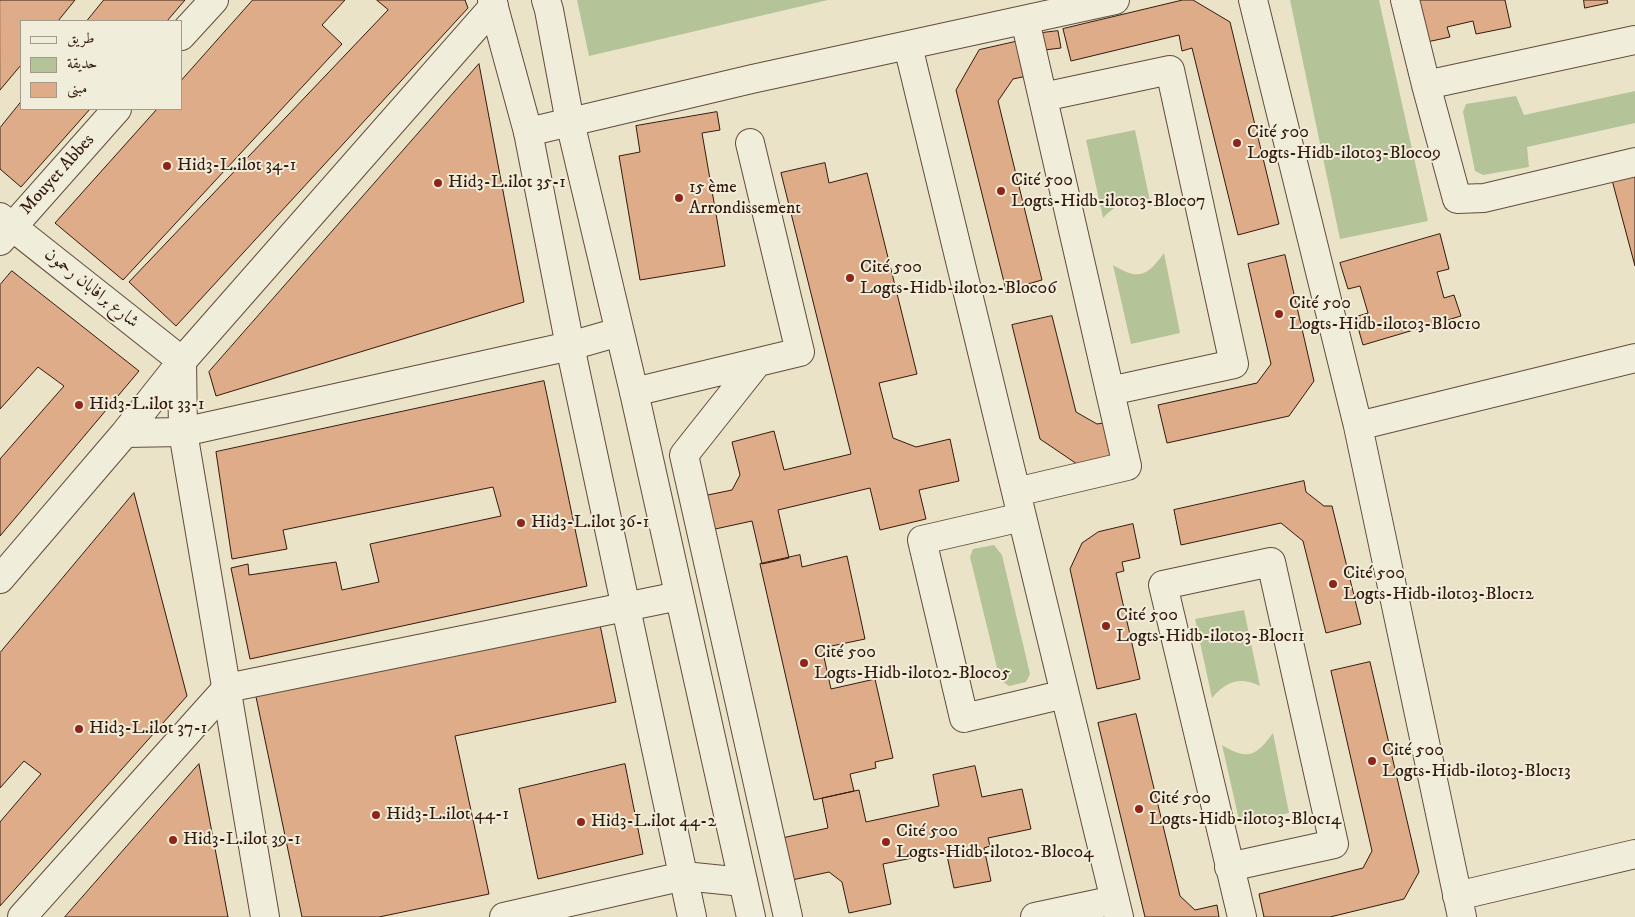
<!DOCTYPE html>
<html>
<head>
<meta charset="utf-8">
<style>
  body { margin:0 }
  #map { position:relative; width:1635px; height:917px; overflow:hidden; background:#eae3c8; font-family:"IM FELL DW Pica",Amiri,serif }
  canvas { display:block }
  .legend { position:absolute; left:20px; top:20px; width:162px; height:90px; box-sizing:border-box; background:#f1eddb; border:1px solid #a59989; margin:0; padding:6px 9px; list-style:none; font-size:15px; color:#341a0d }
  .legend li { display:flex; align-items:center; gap:10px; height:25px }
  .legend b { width:25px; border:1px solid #a59989 }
</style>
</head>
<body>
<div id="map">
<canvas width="1635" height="917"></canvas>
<ul class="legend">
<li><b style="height:6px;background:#f1eddb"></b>طريق</li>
<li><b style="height:14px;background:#b4c498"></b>حديقة</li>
<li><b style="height:14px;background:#deac88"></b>مبنى</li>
</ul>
</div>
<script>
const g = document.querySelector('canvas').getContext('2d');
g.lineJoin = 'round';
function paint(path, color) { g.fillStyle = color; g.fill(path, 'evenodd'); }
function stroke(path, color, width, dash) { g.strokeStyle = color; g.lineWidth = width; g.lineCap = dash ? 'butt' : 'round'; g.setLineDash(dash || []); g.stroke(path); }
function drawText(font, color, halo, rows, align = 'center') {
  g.font = font + ' "IM FELL DW Pica",Amiri,serif'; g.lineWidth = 4; g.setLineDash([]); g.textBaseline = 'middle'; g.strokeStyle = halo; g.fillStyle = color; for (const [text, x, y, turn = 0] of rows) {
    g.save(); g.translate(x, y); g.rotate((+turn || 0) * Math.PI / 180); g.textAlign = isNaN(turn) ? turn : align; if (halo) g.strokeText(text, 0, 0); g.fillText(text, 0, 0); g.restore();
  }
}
paint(new Path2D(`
  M577 0H828L589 56Z
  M1290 0H1379L1428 221 1340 239Z
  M1635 91V123L1527 147 1529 167 1483 175 1475 171 1463 112 1466 104 1516 96 1524 115Z
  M1135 130 1151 206C1130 196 1118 203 1103 218L1086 140Z
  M1164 253 1180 333 1131 344 1113 265C1139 281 1147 276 1164 253Z
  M994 545 1002 555 1030 674 1026 682 1009 686 1000 680 970 557 973 549Z
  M1244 610 1260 686C1239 676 1226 682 1212 698L1195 619Z
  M1273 733 1289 813 1240 824 1222 745C1248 761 1256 756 1273 733Z`), '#b4c498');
const building = new Path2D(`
  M0 0H75L58 21H21V65L0 90Z
  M104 0H185L167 21H87Z
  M253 0H345L322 25 342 44 123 280 55 223 157 109H181V81Z
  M377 0H465L468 8 176 326 129 282 388 10Z
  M1183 0H1193L1230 22 1279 224 1238 235 1192 48 1182 51 1179 35 1071 61 1063 29Z
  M1418 0H1505L1511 27 1476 34 1473 21 1447 27 1450 37 1427 42Z
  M1584 0H1607L1608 3 1585 8Z
  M1058 31 1061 48 1036 51 1034 34Z
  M1019 41 1027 76 1013 79 998 101 1042 280 1006 290 956 90 979 50Z
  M479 64 524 302 216 396 209 372Z
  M21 102V109H90L21 187 0 169V128Z
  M717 112 720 130 702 133 725 266 640 280 619 156 640 152 636 126Z
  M825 163 829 183 867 173 917 374 879 383 893 438 916 447 950 439 959 481 919 490 926 519 880 530 870 488 778 510 789 558 762 564 752 521 706 531 698 497 732 490 740 475 732 442 774 431 784 470 851 454 781 173Z
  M1635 174V266L1612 180Z
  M1440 234 1449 269 1437 272 1444 298 1454 295 1461 316 1363 345 1355 317 1368 313 1360 286 1348 289 1340 263Z
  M1285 255 1314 381 1289 416 1167 443 1158 405 1257 383 1271 364 1248 264Z
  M12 271 139 371 0 536V459L64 386 38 367 0 409V285Z
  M1052 316 1076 412 1097 424 1116 421 1123 458 1080 466 1040 439 1012 325Z
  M544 381 587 586 250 659 231 568 248 564 249 575 336 562 342 590 379 582 370 544 501 516 493 487 283 530 287 549 232 559 216 452Z
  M1304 481 1306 492 1324 506H1332L1361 624 1326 633 1303 541 1281 523 1181 545 1174 510Z
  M134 493 187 696 0 906V822L41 774 24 761 0 788V653Z
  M1133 524 1140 558 1122 562 1124 571 1116 573 1140 679 1097 689 1070 569 1082 543 1098 532Z
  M800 555 802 567 847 556 865 639 822 648 831 689 875 679 893 758 875 762 876 768 850 774 854 791 814 800 760 564Z
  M599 620 616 702 455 736 489 894 379 917H302L255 692Z
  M1370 662 1419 872 1404 899 1330 917H1264L1259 894 1363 868 1372 851 1331 671Z
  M1136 714 1180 896 1195 910 1217 905 1219 917H1145L1098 723Z
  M199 764 228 917H65Z
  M625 764 643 854 538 879 519 789Z
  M975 766 982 797 1022 789 1031 829 988 838 990 846 984 848 991 881 954 888 946 851 883 864 891 904 849 913 842 882 829 872 792 880 782 838 828 828 822 798 859 790 866 822 939 806 933 775Z`);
paint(building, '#deac88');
stroke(building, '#341a0d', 1);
const minor = new Path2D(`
  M1253 0 1358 426 1462 917
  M1405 0 1426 85 1457 199 1484 198 1635 162
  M181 36 214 0
  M908 46 1119 917
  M1426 85 1635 40
  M1043 97 1170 70 1234 364 1110 391
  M528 132 752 79 1115 0
  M0 217 182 361
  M0 241 117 109
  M757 363 684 455 788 917
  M634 392 800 352 750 143
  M1358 426 1635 358
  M125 433 183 432 570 346 619 332
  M1016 492 1127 466 1025 20
  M1022 517 922 540 964 718 1065 694
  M0 579 125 433 182 361 494 6
  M1229 867 1334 844 1271 562 1163 585 1242 917
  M1457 896 1635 854
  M22 917 227 688 679 596
  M504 917 684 876 743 882
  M1035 917 1115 900`);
const tertiary = new Path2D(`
  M492 0 528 132 570 346 692 917
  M546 0 549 10 570 122 634 392 751 917
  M182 361 183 432 265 917`);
stroke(minor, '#624c3c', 30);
stroke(tertiary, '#624c3c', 30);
stroke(minor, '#f1eddb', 28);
stroke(tertiary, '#f1eddb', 28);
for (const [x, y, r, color] of [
  [1237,143,5,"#8f2418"],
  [167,166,5,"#8f2418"],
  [438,183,5,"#8f2418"],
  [1001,191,5,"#8f2418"],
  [679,198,5,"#8f2418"],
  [850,278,5,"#8f2418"],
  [1279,314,5,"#8f2418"],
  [79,405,5,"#8f2418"],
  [521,523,5,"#8f2418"],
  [1333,584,5,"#8f2418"],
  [1106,626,5,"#8f2418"],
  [804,663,5,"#8f2418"],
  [79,729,5,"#8f2418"],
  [1372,761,5,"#8f2418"],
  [1139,809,5,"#8f2418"],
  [376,815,5,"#8f2418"],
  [581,822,5,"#8f2418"],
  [173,840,5,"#8f2418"],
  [886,842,5,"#8f2418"]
]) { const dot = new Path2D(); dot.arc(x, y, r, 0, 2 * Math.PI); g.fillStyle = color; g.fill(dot); stroke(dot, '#f1eddb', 2); }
drawText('18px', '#341a0d', '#f1eddb', [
  ["Cité 500",1247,133],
  ["Logts-Hidb-ilot03-Bloc09",1247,154],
  ["Hid3-L.ilot 34-1",177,166],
  ["Cité 500",1011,181],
  ["Logts-Hidb-ilot03-Bloc07",1011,202],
  ["Hid3-L.ilot 35-1",448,183],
  ["15 ème",689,188],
  ["Arrondissement",689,209],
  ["Cité 500",860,268],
  ["Logts-Hidb-ilot02-Bloc06",860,289],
  ["Cité 500",1289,304],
  ["Logts-Hidb-ilot03-Bloc10",1289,325],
  ["Hid3-L.ilot 33-1",89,405],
  ["Hid3-L.ilot 36-1",531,523],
  ["Cité 500",1343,574],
  ["Logts-Hidb-ilot03-Bloc12",1343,595],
  ["Cité 500",1116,616],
  ["Logts-Hidb-ilot03-Bloc11",1116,637],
  ["Cité 500",814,653],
  ["Logts-Hidb-ilot02-Bloc05",814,674],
  ["Hid3-L.ilot 37-1",89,729],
  ["Cité 500",1382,751],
  ["Logts-Hidb-ilot03-Bloc13",1382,772],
  ["Cité 500",1149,799],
  ["Logts-Hidb-ilot03-Bloc14",1149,820],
  ["Hid3-L.ilot 44-1",386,815],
  ["Hid3-L.ilot 44-2",591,822],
  ["Cité 500",896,832],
  ["Logts-Hidb-ilot02-Bloc04",896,853],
  ["Hid3-L.ilot 39-1",183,840]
], 'left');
drawText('18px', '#341a0d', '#f1eddb', [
  ["Mouyet Abbes",58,175,-48],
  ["شارع برافابان رحمون",91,289,39]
]);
</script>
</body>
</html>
